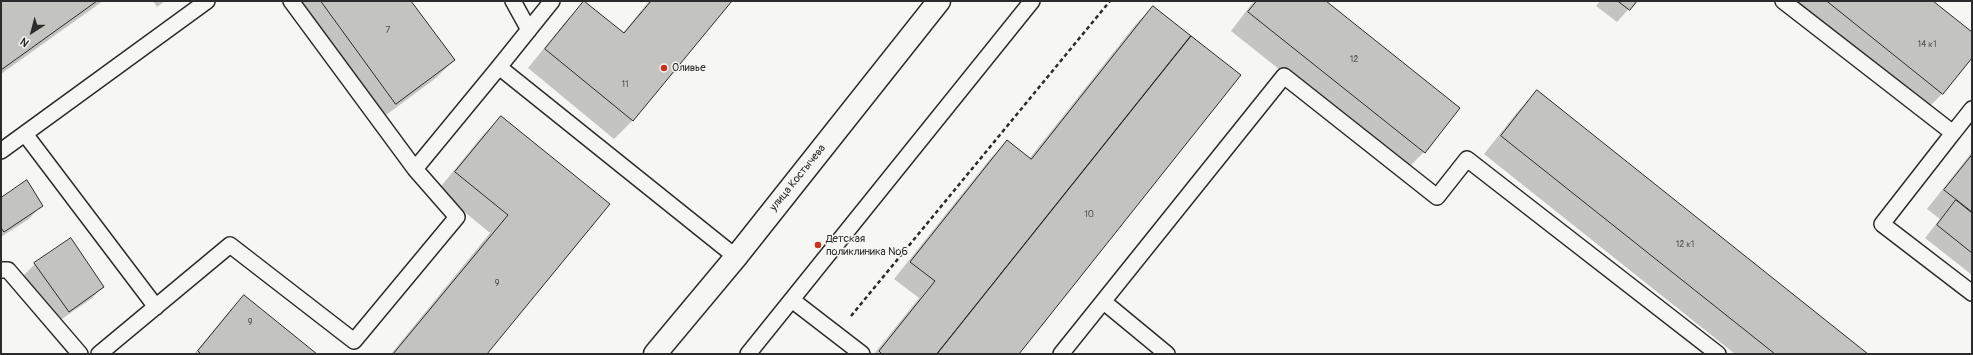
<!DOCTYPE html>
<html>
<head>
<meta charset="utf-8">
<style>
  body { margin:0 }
  #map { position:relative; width:1973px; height:355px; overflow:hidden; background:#f6f6f2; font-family:Pangolin,sans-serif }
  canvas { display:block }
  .frame { position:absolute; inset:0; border:2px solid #2b2b2b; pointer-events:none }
  .north { position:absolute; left:12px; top:12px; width:40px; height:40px; -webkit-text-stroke:3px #f6f6f2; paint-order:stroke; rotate:216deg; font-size:11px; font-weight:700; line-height:16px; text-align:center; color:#2b2b2b }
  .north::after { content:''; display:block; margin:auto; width:14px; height:18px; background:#2b2b2b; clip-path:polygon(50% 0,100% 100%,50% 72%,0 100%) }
</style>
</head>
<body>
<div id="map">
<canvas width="1973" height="355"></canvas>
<div class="frame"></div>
<div class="north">N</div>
</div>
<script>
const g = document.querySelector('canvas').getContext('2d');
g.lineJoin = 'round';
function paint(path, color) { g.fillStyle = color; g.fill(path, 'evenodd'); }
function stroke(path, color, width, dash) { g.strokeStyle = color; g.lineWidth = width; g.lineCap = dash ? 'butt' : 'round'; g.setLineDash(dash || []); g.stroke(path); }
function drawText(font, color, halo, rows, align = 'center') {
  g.font = font + ' Pangolin,sans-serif'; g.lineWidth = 3; g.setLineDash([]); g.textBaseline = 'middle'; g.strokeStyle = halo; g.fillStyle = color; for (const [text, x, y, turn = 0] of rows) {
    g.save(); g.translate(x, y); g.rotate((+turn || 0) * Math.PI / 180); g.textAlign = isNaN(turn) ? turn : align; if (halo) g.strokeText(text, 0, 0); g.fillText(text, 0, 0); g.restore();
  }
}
paint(new Path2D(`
  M1 1H103L1 74Z
  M153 1H165L157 7Z
  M289 1H410L454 60 436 78 378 121Z
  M649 1H730L632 121 614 139 528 68 567 20 585 2 623 33Z
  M1254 1H1324L1459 108 1424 152 1406 170 1231 31Z
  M1600 1H1636L1617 22 1596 6Z
  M1786 1H1931L1972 34V56L1943 93 1925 111Z
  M1153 7 1018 354H874L919 298 894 279 990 159 1007 142 1029 159 1136 24Z
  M1537 92 1867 354H1735L1484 154 1519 110Z
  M501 117 608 205 485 354H391L490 233 438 190 483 135Z
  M1972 152V275L1925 238 1940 219 1927 209Z
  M1 199 41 206 29 219 1 237Z
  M35 264 103 287 91 299 56 323 23 276Z
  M245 296 315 354H194L227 314Z`), '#0003');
const building = new Path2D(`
  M1 1H97L1 70Z
  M321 1H411L455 60 396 104Z
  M584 1 624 33 651 1H732L633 121 545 49Z
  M1257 1H1326L1460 108 1425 153 1248 12Z
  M1618 1H1637L1630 10Z
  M1827 1H1933L1972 32V58L1943 94Z
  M1153 6 1191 36 937 354H882L879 351 935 281 910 262 1007 140 1031 159Z
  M1191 36 1241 75 1019 354H937Z
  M1537 90 1868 354H1775L1501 136Z
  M501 116 610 204 487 354H393L508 215 455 172Z
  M1972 155V212L1944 190Z
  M27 180 43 206 4 232 1 228V198Z
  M1956 200 1972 213V253L1937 225Z
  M71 238 104 287 69 312 34 263Z
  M244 295 317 354H201L198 351Z`);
paint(building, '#c3c3c0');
stroke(building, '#2b2b2b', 1);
const service = new Path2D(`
  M291 1 415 169
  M513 1 529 30
  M1783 1 1953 133 1882 224 1972 293
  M499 67 552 1
  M1953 133 1972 109
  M25 134 156 307
  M1 151 207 1
  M1 270H8L80 354
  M792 300 862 354
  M1104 302 1167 354
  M99 354 230 245 354 341 457 217 415 169 499 67 736 257
  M748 354 1032 1
  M1061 354 1284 76 1437 197 1467 159 1718 354`);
const minor = new Path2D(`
  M655 354 736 257 939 1`);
stroke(service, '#2b2b2b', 18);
stroke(minor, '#2b2b2b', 25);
stroke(new Path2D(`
  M851 316 1110 1
  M1972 354V353`), '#2b2b2b', 2.5, [4, 3]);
stroke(service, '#f6f6f2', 15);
stroke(minor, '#f6f6f2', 22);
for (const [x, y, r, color] of [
  [664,68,4,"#c8321e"],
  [818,245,4,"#c8321e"]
]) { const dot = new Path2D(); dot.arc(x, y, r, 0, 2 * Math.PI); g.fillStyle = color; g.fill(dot); stroke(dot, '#f6f6f2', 1.5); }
drawText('9px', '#515150', null, [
  ["7",388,31],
  ["14 к1",1927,45],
  ["12",1354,60],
  ["11",625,85],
  ["10",1089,215],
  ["12 к1",1685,245],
  ["9",497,284],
  ["9",250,323]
]);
drawText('11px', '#2b2b2b', '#f6f6f2', [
  ["Оливье",672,68],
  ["Детская",826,239],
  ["поликлиника №6",826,252]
], 'left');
drawText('11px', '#2b2b2b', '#f6f6f2', [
  ["улица Костычева",798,178,-51]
]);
</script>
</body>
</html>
